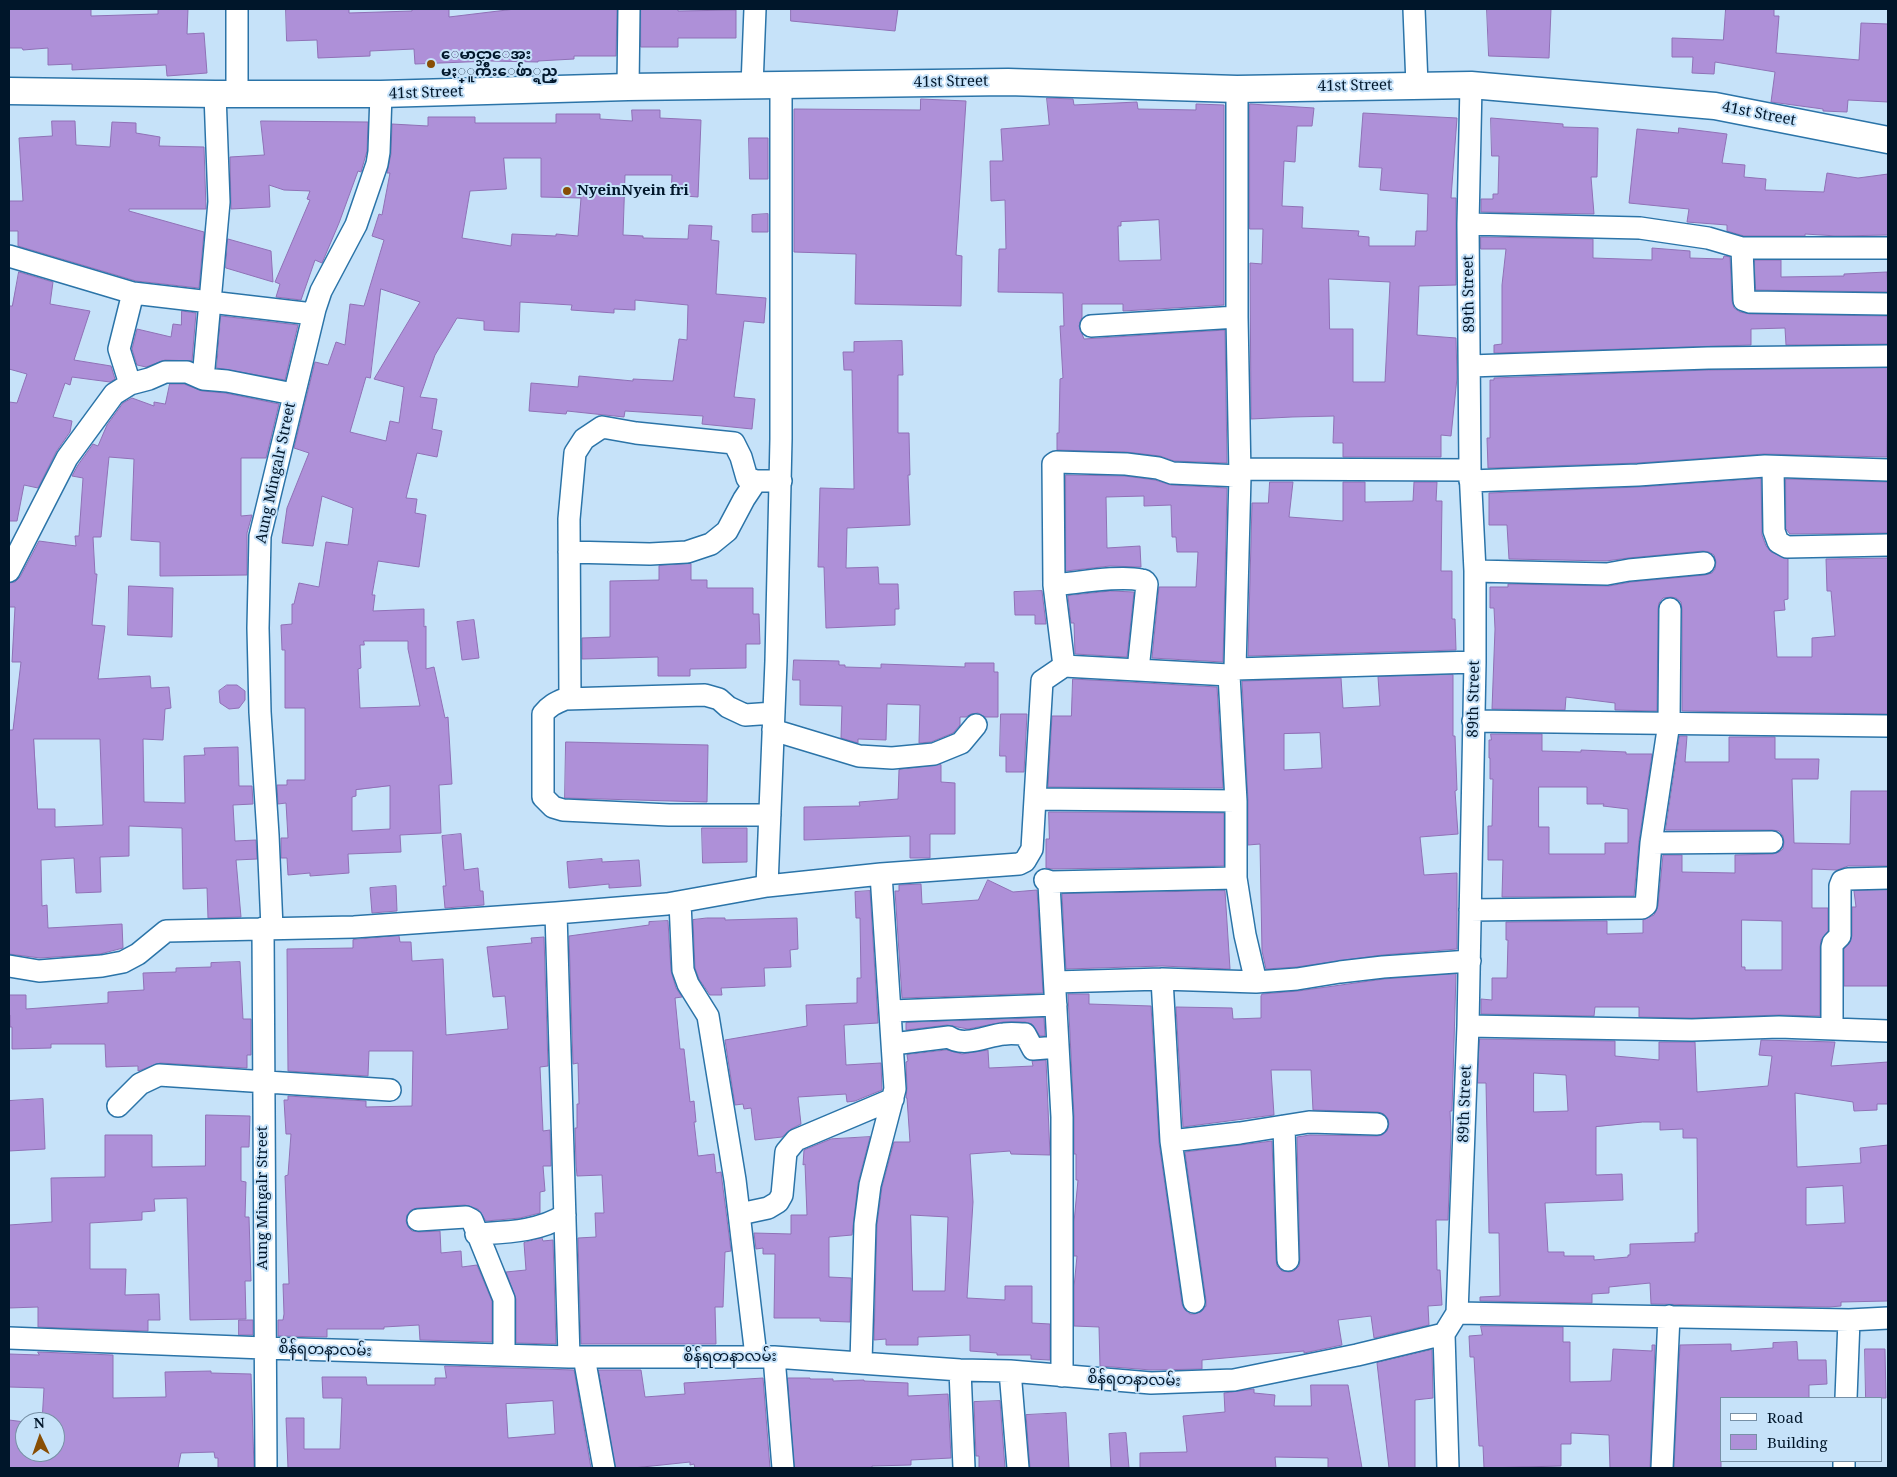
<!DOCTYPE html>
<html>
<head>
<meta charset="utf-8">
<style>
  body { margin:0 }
  #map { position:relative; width:1897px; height:1477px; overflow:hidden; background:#c6e2f9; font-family:"Noto Serif",serif }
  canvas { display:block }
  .frame { position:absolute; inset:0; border:10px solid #00162a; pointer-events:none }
  .legend { position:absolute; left:1720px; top:1397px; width:162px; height:65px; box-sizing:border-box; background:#c6e2f9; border:1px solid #7790a6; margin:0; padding:6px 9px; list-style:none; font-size:15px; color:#00162a }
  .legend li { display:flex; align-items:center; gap:10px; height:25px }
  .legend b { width:25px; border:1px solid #7790a6 }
  .north { position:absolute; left:15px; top:1412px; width:50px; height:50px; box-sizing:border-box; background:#c6e2f9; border:1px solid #7790a6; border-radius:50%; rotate:357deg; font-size:14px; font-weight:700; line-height:20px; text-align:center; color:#00162a }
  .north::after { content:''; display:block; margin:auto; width:18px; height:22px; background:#884e04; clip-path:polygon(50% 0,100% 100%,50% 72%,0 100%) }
</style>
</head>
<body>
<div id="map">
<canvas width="1897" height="1477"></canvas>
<div class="frame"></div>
<ul class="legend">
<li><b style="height:6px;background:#fff"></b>Road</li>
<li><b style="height:14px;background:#ae90d8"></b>Building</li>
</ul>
<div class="north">N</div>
</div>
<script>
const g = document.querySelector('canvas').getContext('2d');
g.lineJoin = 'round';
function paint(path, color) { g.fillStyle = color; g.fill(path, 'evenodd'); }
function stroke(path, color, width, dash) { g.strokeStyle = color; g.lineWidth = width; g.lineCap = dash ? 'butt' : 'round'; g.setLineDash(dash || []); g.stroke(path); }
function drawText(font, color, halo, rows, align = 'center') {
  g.font = font + ' "Noto Serif","Noto Sans Myanmar",serif'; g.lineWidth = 4; g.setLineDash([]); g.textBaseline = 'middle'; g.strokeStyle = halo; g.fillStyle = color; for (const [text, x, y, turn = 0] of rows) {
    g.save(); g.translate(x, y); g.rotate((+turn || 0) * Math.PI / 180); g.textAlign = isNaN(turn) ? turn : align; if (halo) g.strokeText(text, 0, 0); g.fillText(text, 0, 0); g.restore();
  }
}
const building = new Path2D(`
  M9 9H91V16L158 14V9H188L187 34 204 33 207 73 167 76 166 65 72 70V64L48 65V48L23 50 22 48H9Z
  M286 9H349V13L412 11V9H449V17L515 9H617L616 56H574V59L538 61V62L491 61 415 64 414 49 370 51V56L318 58 317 40 287 41Z
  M641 9H678V11L736 10V38H678V47H641Z
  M791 9H898L895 31 791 21Z
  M1487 9H1551L1549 58 1489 56Z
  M1726 9H1774V16H1779L1776 53 1859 60 1861 23 1888 24V102L1848 100 1847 112 1823 111V109L1771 102 1775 72 1715 62 1714 74 1692 73 1693 57H1672V38L1723 40Z
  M1047 98 1073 99 1074 105 1137 102 1138 109 1196 110V104L1224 105V305L1123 311V304H1082V317L1079 326 1084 339 1225 330 1227 463 1174 461 1160 456 1126 452 1057 450V433H1059L1060 379 1063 378 1060 326H1064L1063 293 998 292 999 249H1006L1005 200 991 201 990 161H1003L1001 129 1049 125ZM1159 220 1161 260 1119 261 1118 226H1121V222Z
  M921 99 966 101 956 255 962 256 961 306 855 304 856 254 794 252V109L920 110Z
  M1250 104 1314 108 1312 126H1297L1295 162 1284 161 1282 206 1303 207 1302 228 1359 231 1358 236 1369 237V246H1415L1416 231H1427L1428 194 1380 190 1382 168 1359 167 1363 113 1457 118 1451 198H1456V285L1419 286 1417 335 1456 338 1457 378 1451 436 1441 435V457H1343V443H1333L1334 416 1292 417 1251 419 1250 263 1262 264 1263 229H1250ZM1329 279 1390 282 1385 382H1353V329H1330Z
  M632 110H660V118L701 120 698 197 671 195 672 175H625L623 235 643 236V238L688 239 689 225 712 226 711 240 719 241 716 294 766 298 764 323 744 321 734 397 755 399 752 429 702 424 703 416 625 411 624 417 567 411 566 414 529 411 531 383 578 387 579 376 633 381V379L673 381 679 339 687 340 688 305 635 300V310L614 309V313L571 310 572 305 520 302 519 332 484 330V321L457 318 435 355 420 397 437 399 432 429 442 431 437 457 417 453 406 498 417 499 415 513 426 515 419 567 378 561 372 595H375L373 611 424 609V627L426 626V669L434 667 445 718 448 717 452 784 439 785 441 833 400 835 401 852 348 854 349 873 310 876V873L288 875 287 858H281V838H288L286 803 278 804 277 785H287V780H305V708H285V650H282L281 625 292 624V604H294L299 583 319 587 326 542 348 545 353 508 322 496 313 546 282 543 287 508 309 453 294 448 315 362 328 365 336 342 345 345 350 304 364 306 384 240 372 236 379 214 382 215 390 173H387L391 154 392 124 428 126V117H475V123H556V114H600V119L632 121ZM504 158H541V197L581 198 578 236 556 234V236L512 234 511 246 462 238 470 191 506 189ZM381 289 420 302 374 379 404 387 399 423 390 421 386 441 350 432 366 377 370 378ZM364 641H408V649L420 706 360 708 358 669 361 668 360 645H364ZM390 786V829L352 831V797L356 796V790Z
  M1491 118 1563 124V127L1598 128 1597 177H1591L1594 214 1481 212V199H1493V194H1498L1499 156H1492Z
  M52 121H75L76 145 110 147 112 122 136 123V133L160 137 159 146 204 147 206 209H129V211L204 232 199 288 136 281 18 246V231H9V201H23L19 138 52 136Z
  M261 121 368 122 367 151 361 172 358 171 339 223 322 263 315 260 301 300 276 297 280 284 275 282 310 200 307 199 310 191 284 190 269 185 270 207 231 209 230 157 264 155Z
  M1679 128 1727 134 1722 163 1745 165 1744 177 1766 179 1765 190 1824 192 1827 173 1858 178 1888 174V235L1837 236 1805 234V236H1744L1727 231V225L1687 222 1689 209 1629 203 1637 129 1678 133Z
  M749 138H768V179H750Z
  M768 214V232H752V215Z
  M1481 237 1593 239V258L1652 260V248L1690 251V258L1723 259 1724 256 1730 257 1732 301 1734 308 1740 312 1750 314 1888 316V344L1786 345 1785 328 1751 329V345L1494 353V345L1502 344V285L1506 249H1481Z
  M228 239 271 251 273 282 226 268Z
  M1755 260H1781V277L1844 276V274L1887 272 1888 292 1756 290Z
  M19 272 53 282 50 304 90 311 74 360 111 366 115 379 110 382 72 377 70 385 65 383 53 417 72 421 70 432 56 452 38 488 24 485 17 521H9V402L17 403 27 374 9 369V306H12Z
  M182 311 196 313 192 361 165 360 146 367 137 365 132 349 137 329 171 337 173 324 181 325Z
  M221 316 298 325 285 380 217 368Z
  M902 341 903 375H898V433H909L910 475H908L910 525 847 528 846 568 878 567 879 584H898L899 609H895V625L826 628 824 567H818L820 488 854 489V487L852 370H844L843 352H854V342Z
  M1888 368 1887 457 1764 454 1637 463 1488 468 1487 438H1490V380H1494V378L1708 370Z
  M170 384H184L202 391 225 393 279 404 266 458H241V516L252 515 247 533V575L160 576V542L131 540 134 459 109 457 101 537H93L95 574H97L92 625 105 626 98 679 150 676 151 688 169 687 171 708 165 709 163 740 143 739 144 802 185 803 184 756 205 755 204 748 238 747 239 786H252L253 804 233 805 235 841 256 840 257 859 236 860 241 917 208 918 207 888 183 889 182 828 129 826V856L100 857 101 892 76 893 74 858 41 860 42 906 47 905 48 928 122 924 123 948 100 954 40 958 9 954V730H13L21 662H12L15 607H9V583L15 582 20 577 39 541 76 546 75 536H79L83 478 72 476 78 465 93 444 98 446 107 425 123 403 132 398 154 406V402L165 404ZM34 739H100L103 825 55 827V809H38Z
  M1066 475 1125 476 1155 480 1171 485 1227 488 1223 662 1152 658 1159 587H1196L1198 552H1177L1176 537H1172L1171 505 1144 506V496L1106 497 1107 548 1140 546 1141 567 1110 566 1066 571Z
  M1761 479 1762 535 1766 546 1771 552 1788 559V599L1784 600 1785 610 1774 611 1777 657H1812V638L1835 636 1831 591H1827L1826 559 1888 558V714L1682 711V609L1681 602 1676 598 1671 597 1663 598 1659 603 1658 609 1657 711 1615 710V703L1566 697 1565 710 1492 709 1495 629 1494 608H1490V587H1508V584L1609 586 1631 582 1705 575 1712 573 1715 569 1716 562 1714 555 1709 552 1703 551 1628 558 1606 561 1509 559 1507 525H1489V493L1639 487Z
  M1786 479 1888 482V533L1790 534 1786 529Z
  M1270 482H1293L1289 517 1343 521V482H1365V502L1413 501 1414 482H1437L1436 501H1442L1441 571H1452V619H1455L1456 650 1248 656 1252 503H1268Z
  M691 564V580H707V588H753V614H759L760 644H746V668L690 669V676H658V657L582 659V638L610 637V581L659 580V566Z
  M129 586 173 588 172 637 128 635Z
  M1042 591 1046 624H1035V615H1015L1014 592Z
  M1111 591 1134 592 1127 657 1075 654 1074 623H1071L1068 596Z
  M474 620 479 658 462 660 457 622Z
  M794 660 839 661V665H845V667L881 668V664L965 667V663H994V672H998V717H985L978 713 971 714 966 717H960V725L953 733 931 742 919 743 920 705 887 704 886 740 858 739V743L841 738 842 706 800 705V680H793Z
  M1453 675V736H1455L1457 790 1455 791 1458 834 1420 837 1424 875 1457 873V949L1382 955 1296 967 1266 969 1262 951 1260 844 1248 845V800L1242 681 1341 678 1343 708 1380 706 1378 677ZM1320 733 1322 768 1284 770V734Z
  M1073 679 1217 687 1223 788 1048 787 1052 716H1071Z
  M227 685H237L245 691V700L239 708 229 709 220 703 219 691Z
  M1001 714H1027L1024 772H1006V756H1000Z
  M1491 734H1542V751L1581 752V750L1626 752V754H1652L1639 841 1634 896 1502 897 1503 860H1488V826H1492L1493 779H1490V758H1489V740H1491ZM1539 787H1587V804H1604L1603 806 1628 809V843H1605V854H1549V827H1539Z
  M1680 736H1687L1685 762H1729V737H1775V759H1819L1818 779H1792L1794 843 1850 844 1851 791H1888V866H1848L1837 870 1812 869V908H1828V931L1821 940 1820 947V1016L1779 1015 1692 1018 1639 1017V1007H1595L1594 1016 1481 1014V999L1492 1000V978H1507L1508 940H1506V922L1607 921V934L1643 933V920L1654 915 1658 906 1663 855H1682V872L1735 873V855L1773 854 1779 852 1783 849 1784 842 1783 836 1779 831 1772 830H1666ZM1742 920 1782 921V970H1745V967H1742Z
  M566 742 708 745 707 802 565 798Z
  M941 765V782L955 783V834H930V858H910V836L804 840V807L860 806 859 802 898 799 899 770Z
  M1049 812 1224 813V866L1053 869 1046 868V839H1049Z
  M702 828H747V862L703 863Z
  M461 834 464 870 478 868 480 891H483L484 905 445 908 443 886H446L442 836Z
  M602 859V862L639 860 641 886 609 888V884L569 888 567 862Z
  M988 880 1013 892 1037 890 1043 993 902 998 895 891H899V885L921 884 922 904 978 900Z
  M396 886 397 911 372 913 370 888Z
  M1888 890V986H1844V949L1849 944 1852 936V907H1856L1854 891Z
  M870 891 878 1023 844 1025 846 1065 881 1063 882 1090 855 1101 847 1102 846 1094 798 1097 801 1124 791 1129 782 1137 755 1140 751 1108 744 1109 743 1104 735 1105 725 1040 807 1026 806 1005 857 1003V978H861L860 918H856L855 892Z
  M1225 891 1230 969 1162 966 1066 969 1062 894Z
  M707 918H725V920L797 918 798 949 790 950 791 967 764 968 765 986 721 988 722 995H710L699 979 695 968 693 920Z
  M668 921 671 971 676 988 682 997 675 998 680 1049H684L690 1102 694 1101 696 1122H694L698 1156 714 1154 716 1173 721 1172 731 1251 725 1252 723 1307H715L716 1344H581L578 1238 596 1237 595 1213H604L602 1175 577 1176 576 1164 575 1128H577V1104H579L578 1063 573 1064 569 936 649 925V922Z
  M399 936 400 942H411L412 961 443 959 446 1035 508 1029 505 996 493 997 487 947 532 943 531 938 544 937 548 1066 540 1067 543 1131 550 1130 551 1166H543L545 1191 540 1192V1213L520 1218 486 1221 478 1209 465 1205 417 1208 411 1210 407 1215 406 1221 408 1227 412 1231 419 1232 440 1231 441 1253 461 1251 462 1267 477 1265 492 1301V1342L420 1340 419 1325 384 1327V1329H327V1337L278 1336V1320H283L284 1314 283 1284H289L285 1176 288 1175 291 1134H286L284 1100H288V1096L366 1101V1107L412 1106 413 1051H369L368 1076 288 1071 287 949 353 948V940Z
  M240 962 243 1019H251V1055H247V1068L160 1063 138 1071V1066L106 1067 105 1044H51V1048L12 1049V1027H10V1015H9V995H26V1009L108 1003V992L144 990 143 973 176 972V968L211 967V963Z
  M1456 974 1452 1111H1450L1451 1133 1448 1220H1436L1437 1270H1440L1442 1305 1428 1306 1429 1325 1374 1338 1371 1316 1338 1320 1342 1345 1304 1353V1351L1202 1360V1369L1151 1370 1100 1366 1099 1327 1074 1326V1287L1077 1256H1074V1222L1078 1180H1076V1154H1074V1116L1068 994H1089V1004L1151 1006 1159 1143 1182 1304 1185 1310 1190 1314H1195L1202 1311 1206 1306V1300L1185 1152 1272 1141 1276 1260 1277 1266 1282 1271 1289 1272 1294 1271 1299 1266 1300 1260 1297 1137 1310 1135 1377 1136 1382 1135 1387 1131 1389 1124 1388 1119 1384 1114 1378 1112 1313 1110 1311 1070H1271L1274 1115 1183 1127 1176 1007 1232 1008 1233 1019 1261 1018V996L1262 994 1298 991 1384 979Z
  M1044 1018 1045 1036H1040L1032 1024 1025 1022H1003L968 1029 947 1025 906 1030V1023Z
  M1480 1039 1615 1041V1056L1659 1060V1042H1695L1697 1092 1768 1086 1772 1056 1759 1055 1761 1040 1835 1042 1831 1066 1888 1062V1104H1877V1110L1854 1111 1853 1102 1795 1093 1797 1167 1861 1163 1860 1148 1888 1145V1301L1841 1302V1306L1829 1307 1651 1304 1650 1283 1609 1287V1293L1592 1294V1303L1480 1301V1297L1500 1296 1499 1233H1489L1486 1083H1478ZM1534 1073 1566 1075 1568 1111 1534 1112ZM1643 1122H1660V1130L1683 1129V1138H1697L1698 1233H1695V1242L1630 1244V1255H1628V1257L1594 1260V1256H1564V1252H1548L1545 1203 1623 1200 1622 1174 1596 1175V1127ZM1843 1186 1845 1223 1806 1225V1188Z
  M947 1050 962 1054 988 1050 989 1068 1033 1066 1032 1061 1046 1060 1050 1155 1011 1154 1010 1151 970 1154 973 1202 967 1298 1005 1300V1286H1032V1323L1050 1324V1360L1031 1359V1355H997V1353L970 1351V1335L918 1337V1345H886V1339L874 1340 877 1225 882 1187 894 1142H910L907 1098H906L907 1088 906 1062 908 1061 907 1055ZM911 1215 948 1217 945 1291H913Z
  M43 1099 45 1149 9 1151V1101Z
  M206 1115 250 1116 249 1147H241V1181L246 1182 245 1217H249L251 1281H245L246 1319 190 1320 187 1198 154 1199 155 1211 142 1212V1220L90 1223V1269H126L125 1295 159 1294 160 1320H148V1331L38 1327V1307L9 1308V1225L52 1222 51 1178 105 1177V1135H152V1167L205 1166Z
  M870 1137 858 1183 852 1235 829 1237V1277L851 1278 850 1322 820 1321V1318H774L775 1254H763V1248L756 1249 754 1233 791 1234V1215H807L805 1164 803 1165 804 1150 831 1139Z
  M542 1238 543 1241 553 1240 556 1344 516 1343V1299L506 1272 526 1270 524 1243Z
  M239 1320H253V1335H239Z
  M1481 1326 1563 1327V1342H1570V1382L1611 1381 1613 1349 1652 1351V1345H1655L1650 1468H1610L1609 1435 1571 1433V1444H1561V1466L1484 1468 1483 1446H1479L1474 1357H1470L1469 1336 1482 1335Z
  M1797 1342 1798 1360H1826L1827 1384 1809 1385V1398H1721V1468H1674L1680 1345 1731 1344V1351L1773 1348V1343Z
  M1865 1349H1885L1886 1398H1866Z
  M1432 1350 1433 1398 1415 1400V1468H1389L1377 1363Z
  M38 1352 113 1355V1398L166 1397 165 1372 211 1371V1373L251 1374 254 1468H218V1458H215L214 1452 181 1453 178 1468H9V1420L25 1422V1452H55V1422H42L44 1388 9 1387V1354L39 1355Z
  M445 1366 574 1370 591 1468H288L286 1418H304V1449H340L342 1398H323L322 1377H366L367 1385H435V1378H446ZM553 1401 555 1434 508 1438 506 1404Z
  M599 1370H641L645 1397 685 1394 684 1383 763 1378 770 1468H695L694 1464 690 1465V1462L633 1468H616Z
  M788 1378H810V1379H833V1381L864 1380V1381L908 1383V1396L948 1394 951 1458 911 1460V1465L872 1466V1468H795Z
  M1311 1385H1348L1362 1468H1328V1458L1275 1457 1276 1468H1140V1453L1187 1452 1183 1416 1225 1412 1224 1393 1254 1389V1393L1275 1395 1274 1406H1311Z
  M1000 1401 1005 1468H979V1456H976L974 1402Z
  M1066 1413 1069 1468H1030L1026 1415Z
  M1126 1433 1129 1468H1111L1109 1434Z`);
paint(building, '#ae90d8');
stroke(building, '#8f71b6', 1);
const minor = new Path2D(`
  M1414 9 1417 85
  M752 86 755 9
  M628 87 629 9
  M1237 89V317L1240 476 1235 669 1229 675 1236 801V878L1245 935 1256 982
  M237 93V9
  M1468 224 1640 228 1708 238 1742 248H1888
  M1742 248 1744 300 1750 302 1888 304
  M9 256 133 293 119 349 130 384
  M133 293 313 314
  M1091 326 1237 317
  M1470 366 1708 358 1888 356
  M203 379 219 202 215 94
  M1773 467 1774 531 1778 542 1787 547 1888 545
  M1240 469 1470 470
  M1470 481 1638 475 1765 466 1888 470
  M569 552 650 554 687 552 711 544 727 531 744 499 756 481
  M9 571 67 458 114 394 130 384 149 379 165 372H187L203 379 227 381 293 394
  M1475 571 1607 574 1629 570 1704 563
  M1054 585C1077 583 1120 575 1141 580 1145 580 1145 581 1147 584L1138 670
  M1064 666 1054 585 1053 464 1056 462 1126 464 1158 468 1172 473 1240 476
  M1235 669 1475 662
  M570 699 569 519 575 453 584 439 602 427 636 433 734 443 741 457 747 478 756 481H781
  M1473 721 1888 726
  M773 730 859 756 892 758 934 754 961 743 976 725
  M1035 799 1236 801
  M770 815H669L563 810 553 807 543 797V714C549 706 555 703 565 699L705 695 719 699 728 707 745 715 774 713
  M1651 843 1772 842
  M767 886 776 661 781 439V84
  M680 902 683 970 688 984 708 1016 735 1180 756 1356
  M1470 910 1642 908 1646 905 1651 843 1669 723 1670 609
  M556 913 569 1357
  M263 928 266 1468
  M272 928 268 835 260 712 258 628 260 536 315 309 321 291 356 225 377 164 379 152 381 94
  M9 966 39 971 102 966 123 962 138 954 166 931 354 927 556 913 667 904 767 886 881 874 1019 864 1025 861 1032 849 1042 681 1064 666 1229 675
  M1162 979 1171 1141 1194 1302
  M1055 982 1162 979 1256 982 1297 979 1340 972 1383 967 1470 961
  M891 1011 1056 1005
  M1468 1026 1692 1030 1779 1027 1888 1031
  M1832 1029V947L1833 943 1840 936V886L1842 881 1848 879 1888 878
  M893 1044 949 1037C964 1048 988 1035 1004 1034 1011 1033 1018 1034 1025 1034L1033 1049 1058 1047
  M118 1106 140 1084 159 1075 390 1090
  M1284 1126 1288 1260
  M1171 1141 1240 1133 1309 1122 1377 1124
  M740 1214 768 1208 778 1202 782 1195 786 1152 796 1140 893 1099
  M418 1220 466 1217 472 1220 504 1299V1355
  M476 1234C507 1232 538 1232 565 1215
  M1457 1313 1849 1320 1888 1318
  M9 1338 264 1348 569 1357H774L960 1370 1010 1371 1151 1383 1234 1380 1357 1355 1444 1334
  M584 1357 604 1468
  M774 1357 783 1468
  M861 1362 865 1224 870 1185 895 1089 881 874
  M960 1370 964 1468
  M1010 1371 1018 1468
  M1062 1376V1117L1049 884 1045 880 1051 882 1236 878
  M1846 1398 1849 1320
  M1448 1468 1444 1334 1457 1313 1468 1026 1475 662V571L1470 470 1468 224 1471 85
  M1662 1468 1669 1316
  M1844 1468V1461`);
const major = new Path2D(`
  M9 91 215 94H381L628 87 1008 82 1237 89 1471 85 1715 106 1888 140`);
stroke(minor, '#2b74a8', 24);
stroke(major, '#2b74a8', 29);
stroke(minor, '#fff', 21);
stroke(major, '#fff', 26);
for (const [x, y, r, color] of [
  [431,64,5,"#884e04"],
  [567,191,5,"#884e04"]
]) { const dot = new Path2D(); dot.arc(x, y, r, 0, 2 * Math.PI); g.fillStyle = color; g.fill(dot); stroke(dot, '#c6e2f9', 2); }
drawText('bold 15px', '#00162a', '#c6e2f9', [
  ["ေမာင္သာေအး",441,55],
  ["မႏ္ူက်ီးေဖ်ာ္ရည္",441,72],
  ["NyeinNyein fri",577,191]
], 'left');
drawText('15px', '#00162a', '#c6e2f9', [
  ["41st Street",951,82,-1],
  ["41st Street",1355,86,-1],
  ["41st Street",426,93,-2],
  ["41st Street",1759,114,11],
  ["89th Street",1469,294,-91],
  ["Aung Mingalr Street",276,473,-78],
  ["89th Street",1474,699,-89],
  ["89th Street",1465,1104,-88],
  ["Aung Mingalr Street",263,1198,-90],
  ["စိန်ရတနာလမ်း",325,1350,2],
  ["စိန်ရတနာလမ်း",730,1357],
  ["စိန်ရတနာလမ်း",1134,1380,2]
]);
</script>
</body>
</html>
